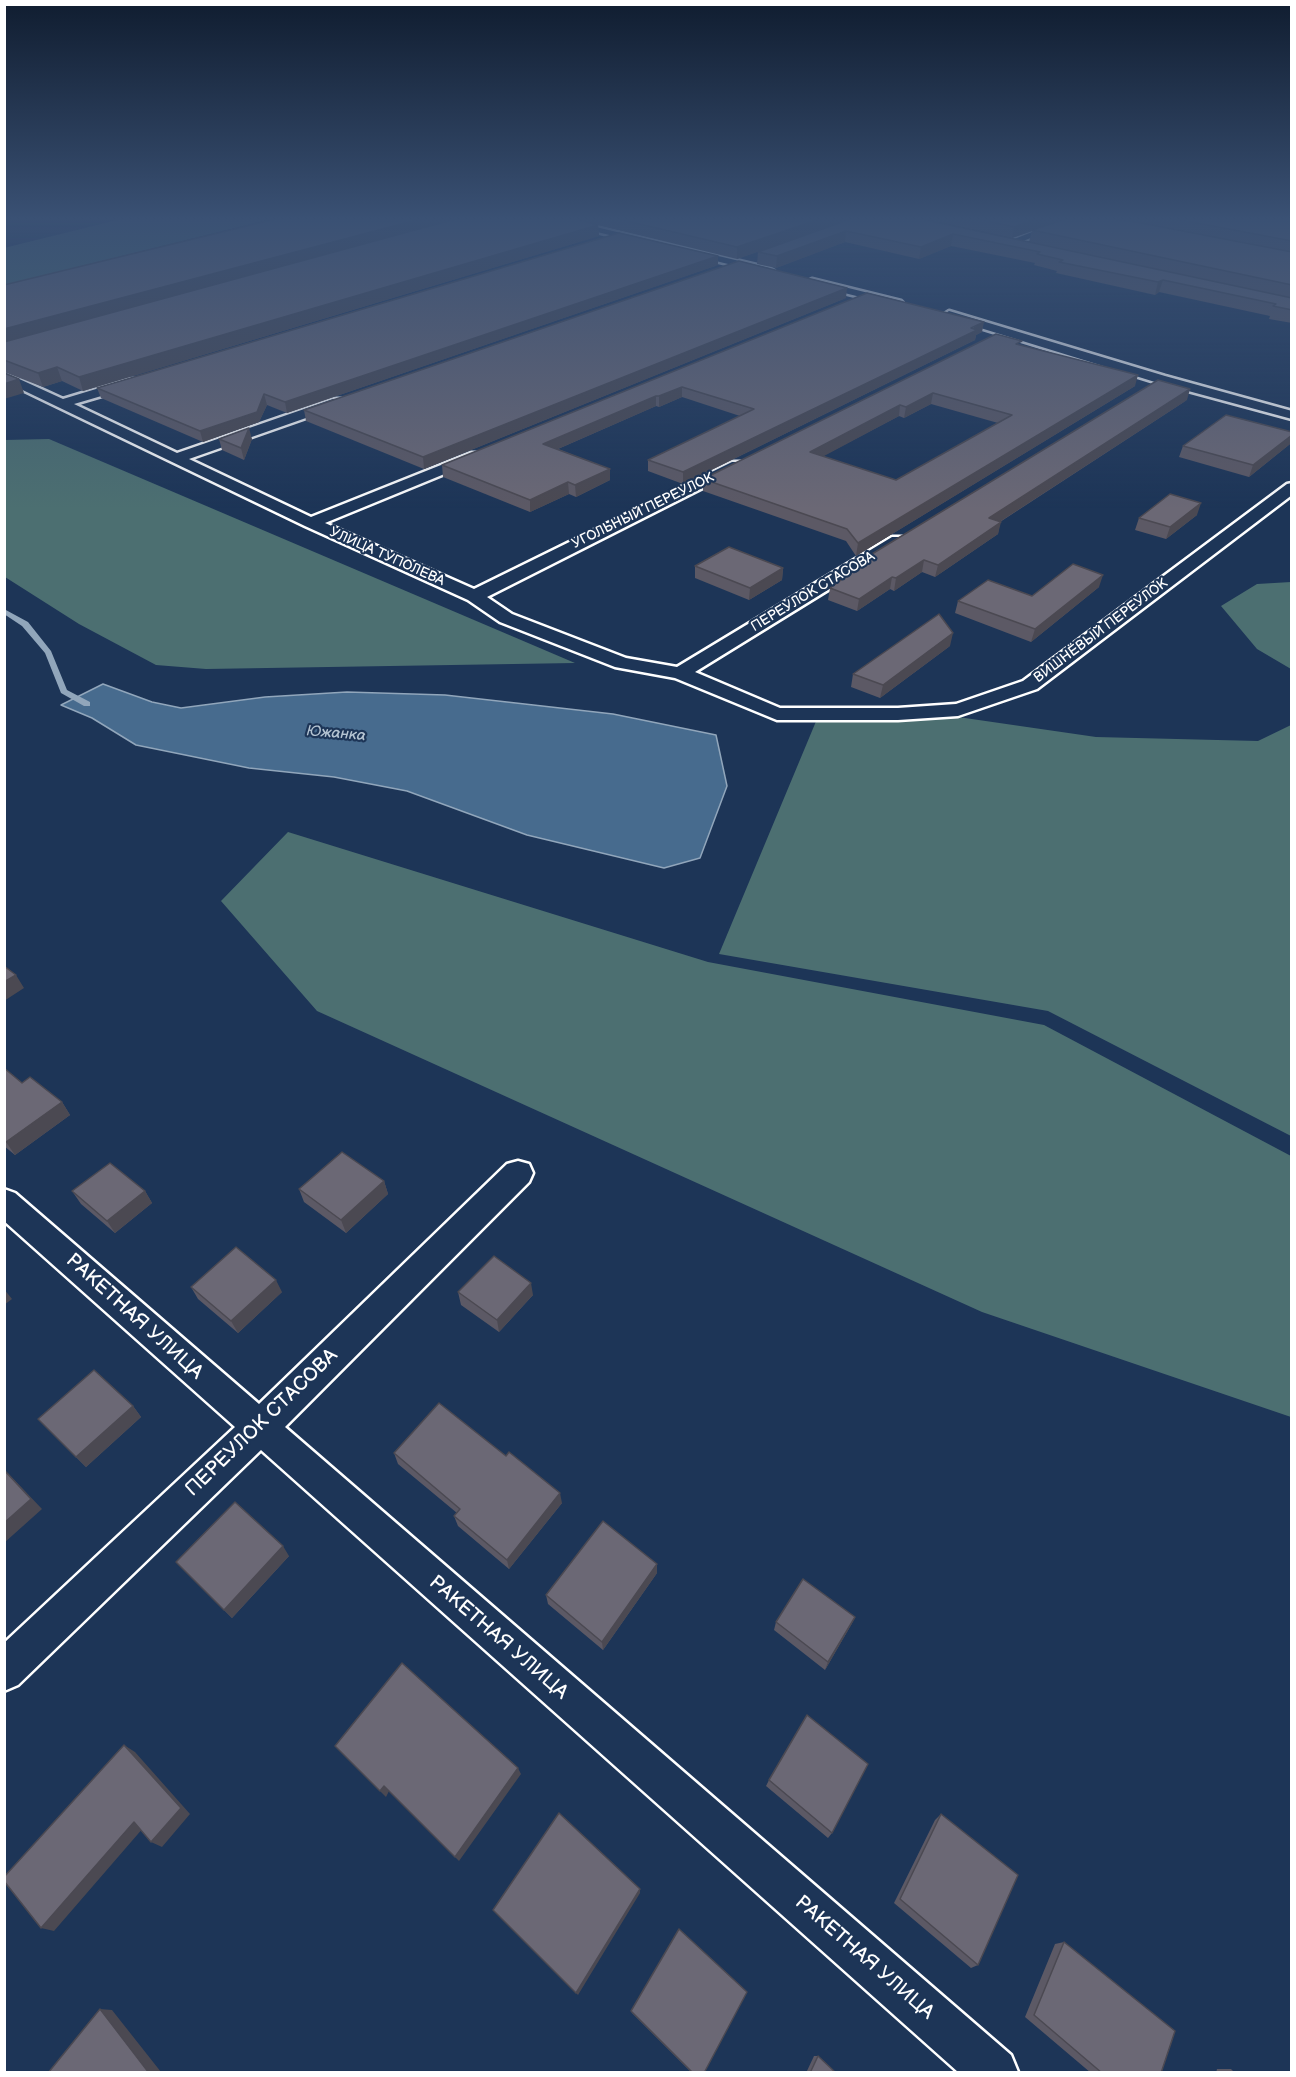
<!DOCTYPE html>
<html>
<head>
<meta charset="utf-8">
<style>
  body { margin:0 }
  #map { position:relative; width:1296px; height:2077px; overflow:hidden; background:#1d3557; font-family:"Balsamiq Sans",sans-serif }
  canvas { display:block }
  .frame { position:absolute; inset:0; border:6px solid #fff; pointer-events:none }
</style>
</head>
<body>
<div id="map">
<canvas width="1296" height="2077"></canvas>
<div class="frame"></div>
</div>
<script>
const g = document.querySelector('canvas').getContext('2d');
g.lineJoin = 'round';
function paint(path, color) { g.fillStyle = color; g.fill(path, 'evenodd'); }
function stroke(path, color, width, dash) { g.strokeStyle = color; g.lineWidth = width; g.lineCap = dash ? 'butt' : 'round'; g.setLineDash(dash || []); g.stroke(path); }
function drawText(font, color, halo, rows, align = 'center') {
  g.font = font + ' "Balsamiq Sans",sans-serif'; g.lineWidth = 4.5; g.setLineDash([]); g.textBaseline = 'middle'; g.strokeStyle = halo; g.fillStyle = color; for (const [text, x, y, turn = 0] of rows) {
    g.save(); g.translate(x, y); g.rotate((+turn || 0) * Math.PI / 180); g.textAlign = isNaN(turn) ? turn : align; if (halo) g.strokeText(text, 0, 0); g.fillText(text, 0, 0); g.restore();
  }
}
paint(new Path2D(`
  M125 218H275L5 285 4 248Z
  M49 439 575 663 206 669 156 665 79 624 5 577V440Z
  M1291 582H1292L1291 669 1257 649 1221 606 1257 584Z
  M958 717 1096 737 1258 741 1291 725V1136L1048 1011 719 954 817 719Z
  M288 832 708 962 1044 1025 1291 1156V1417L982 1312 317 1011 221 901Z`), '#4c6f71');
const water = new Path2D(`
  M103 684 152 702 181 708 265 697 347 692 445 695 613 714 716 735 727 786 700 858 664 868 527 835 407 791 334 777 249 768 136 745 92 718 61 705Z`);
paint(water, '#476b8e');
stroke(water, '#91a6bb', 1.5);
paint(new Path2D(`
  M4 609 28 622 51 651 67 690 90 702V706H84L61 693 45 653 22 626 4 614Z`), '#91a6bb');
const minor = new Path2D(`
  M540 218H558L769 268 774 271 769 274Z
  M1063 220 1071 222 1013 245 1004 243Z
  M812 279 901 301 903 303 897 306 808 284 806 282Z
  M949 311 1165 376 1292 411V419L1155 382 945 317 943 315Z
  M4 372 63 399 129 379H139L141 382 139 385 74 404 177 453 333 399H343L345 402 343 405 189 459 311 517 471 453H481L483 456 481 459 325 523 474 589 732 462H742L744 465 742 468 487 597 512 614 626 658 677 667 892 537H904L906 540 904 543 695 672 780 708H898L956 704 1023 681 1287 484 1292 483V495L1037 689 958 716 898 720H777L675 678 615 667 500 622 468 600 305 526 4 381Z
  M518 1161 529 1164 533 1173 529 1182 285 1427 1011 2055 1018 2072H958L261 1450 18 1685 4 1691V1643L235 1427 4 1221V1189L15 1193 259 1404 507 1164Z`);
stroke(minor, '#fff', 5);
paint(minor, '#1d3557');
paint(new Path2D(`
  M280 218H917L1029 242 1032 231 1012 238 920 218H1292V323L1269 319 1270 316 1159 292 1155 295 1056 273 1057 271 1034 265 1035 263 951 246 919 259 845 242 776 268 757 264 758 252 794 239 737 259 598 225 599 236 83 391 62 381 43 387 4 372V285Z
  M718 265 287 413 267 405 259 422 203 442 101 398 97 388Z
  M867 293 982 332 976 335 975 340 683 484 648 471V460L740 416 682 397 659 407 656 406 558 449 610 469V480L576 497 569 494 530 512 443 477 442 465Z
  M846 298 424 469 306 421 304 410Z
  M1021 345 1135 386 856 556 846 541 703 491V479ZM931 404 998 423 896 480 823 456 899 416 904 418Z
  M1187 400 1000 522 998 534 935 577 922 572 894 591 890 589 857 611 828 600 830 588 866 562 867 557Z
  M219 439H252L244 460 222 450Z
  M1290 444 1249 477 1179 457 1183 446Z
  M1197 515 1166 539 1135 530 1139 518Z
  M695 566 783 568 782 580 749 600 695 578Z
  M1099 587 1031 642 955 613 958 601 1032 596Z
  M950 646 880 698 851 687 853 674Z
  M4 1068 22 1083 62 1102 70 1115 15 1155 4 1146Z
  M384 1181 388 1194 346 1233 304 1202 299 1189Z
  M72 1191H145L152 1203 115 1233 81 1204Z
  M191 1287 282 1292 238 1333 198 1299Z
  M458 1292 533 1295 499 1332 461 1305Z
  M133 1406 141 1417 86 1467 38 1419Z
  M394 1453 562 1503 509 1569 458 1526 454 1516 457 1513 398 1464Z
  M289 1556 232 1618 176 1562Z
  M657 1573 603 1650 548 1604 546 1595Z
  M855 1617 851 1625 825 1670 774 1630 776 1622Z
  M769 1780 832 1833 828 1838 766 1786Z
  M941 1814 978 1965 971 1968 894 1903 935 1820Z
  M1064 1942 1161 2073H1091L1025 2017 1055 1944Z
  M631 2011 704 2073H692L632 2013Z
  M814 2056H818L836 2073H806Z
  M1217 2069H1231L1235 2073H1216Z`), '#5c5965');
paint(new Path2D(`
  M424 218H467L4 344V329Z
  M823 218H854L737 259V247Z
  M1038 218H1068L1012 238 1014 227Z
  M598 225 599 236 83 391 79 377Z
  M846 231 845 242 776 268 777 256Z
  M953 234 951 246 919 259 921 247Z
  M718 256V265L287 413 285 402Z
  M1163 280 1159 292 1155 295 1158 282Z
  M847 288 846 298 424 469 423 457Z
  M984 322 982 332 976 335 975 340 683 484V472Z
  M57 367 62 381 43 387 38 373Z
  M1138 375 1135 386 856 556 858 543Z
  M19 379 24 393 4 399V384Z
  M682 387V397L659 407V396Z
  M1190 389 1187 400 987 530 989 518Z
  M933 393 931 404 904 418 906 407Z
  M264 394 267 405 259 422 203 442 200 431Z
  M656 396V406L544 455 543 444Z
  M900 405 899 416 809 464 810 452Z
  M249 428 252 439 244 460 241 448Z
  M1292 435V440L1290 444 1249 477 1253 465Z
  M610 469V480L576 497 575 485Z
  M568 482 569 494 530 512V500Z
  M1201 503 1197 515 1166 539 1170 527Z
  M1001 522 998 534 935 577 938 565Z
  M924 560 922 572 894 591 896 578Z
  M783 568 782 580 749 600 750 588Z
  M1103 575 1099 587 1031 642 1035 629Z
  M892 577 890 589 857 611 859 599Z
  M953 633 950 646 880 698 883 685Z
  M16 975 24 988 4 1001V982Z
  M62 1102 70 1115 15 1155 6 1142Z
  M384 1181 388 1194 346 1233 341 1220Z
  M145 1191 152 1203 115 1233 107 1221Z
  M276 1280 282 1292 238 1333 231 1321Z
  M531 1283 533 1295 499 1332 497 1320Z
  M4 1289 12 1299 4 1305Z
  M133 1406 141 1417 86 1467 76 1457Z
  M4 1469 42 1509 4 1543Z
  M560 1493 562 1503 509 1569 507 1560Z
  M283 1546 289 1556 232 1618 224 1610Z
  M657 1564V1573L603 1650 602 1642Z
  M855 1617 851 1625 825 1670 828 1662Z
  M124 1745 135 1752 190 1814 162 1847 151 1842Z
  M518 1768 521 1774 459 1861 455 1857Z
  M384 1786 389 1791 386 1797 380 1791Z
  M134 1822 144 1827 54 1931 41 1928Z
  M640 1889V1893L578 1995 576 1993Z
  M100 2009 112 2010 161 2072 149 2073Z`), '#4b4952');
const building = new Path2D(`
  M280 218H424L4 329V285Z
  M459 218H573L598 225 79 377 57 367 38 373 4 360V342Z
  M614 218H823L737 247Z
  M853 218H916L1292 298V310L1273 306 1276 304 1163 280 1158 282 1059 262 1063 260 1037 254 1040 252 953 234 921 247 846 231 777 256 758 252Z
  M974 218H1038L1014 227Z
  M1069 218H1103L1136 222 1292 252V285L1032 230Z
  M1170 218H1292V241Z
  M619 233 718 256 285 402 264 394 257 412 200 431 97 388Z
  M739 261 847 288 423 457 304 410Z
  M867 293 984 322 971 328 977 330 683 472 648 460 754 409 682 387 659 396H656L543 444 610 469 575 485 568 482 530 500 442 465Z
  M996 334 1022 341 1016 344 1138 375 858 543 847 529 703 479ZM933 393 1012 415 896 480 810 452 900 405 906 407Z
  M4 373 19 379 4 384Z
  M1158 380 1190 389 989 518 1001 522 938 565 924 560 896 578 892 577 859 599 830 588 869 560 867 557Z
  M1226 415 1292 432V435L1253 465 1183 446Z
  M249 428 241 448 219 439Z
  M1170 494 1201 503 1170 527 1139 518Z
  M729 547 783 568 750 588 695 566Z
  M1073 564 1103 575 1035 629 958 601 988 580 1032 596Z
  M939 614 953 633 883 685 853 674Z
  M4 966 16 975 4 982Z
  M4 1068 22 1083 30 1077 62 1102 6 1142 4 1141Z
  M342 1152 384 1181 341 1220 299 1189Z
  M110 1163 145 1191 107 1221 72 1191Z
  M236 1247 276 1280 231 1321 191 1287Z
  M494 1256 531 1283 497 1320 458 1292Z
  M94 1370 133 1406 76 1457 38 1419Z
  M439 1403 506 1456 509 1452 560 1493 507 1560 454 1516 460 1509 394 1453Z
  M4 1470 31 1499 4 1523Z
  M235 1502 283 1546 224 1610 176 1562Z
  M603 1521 657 1564 602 1642 546 1595Z
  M803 1579 855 1617 828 1662 776 1622Z
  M402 1663 518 1768 455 1857 384 1786 380 1791 335 1746Z
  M807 1715 868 1764 832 1833 769 1780Z
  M124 1745 181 1808 151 1842 134 1822 41 1928 4 1881V1877Z
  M559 1813 640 1889 576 1993 493 1910Z
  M941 1814 1018 1875 978 1965 900 1899Z
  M679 1929 747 1992 704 2073H693L631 2011Z
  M1064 1942 1175 2031 1161 2073H1102L1034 2015Z
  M100 2009 149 2073H48Z
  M818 2056 836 2073H810Z`);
paint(building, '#6b6875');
stroke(building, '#4b4952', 1.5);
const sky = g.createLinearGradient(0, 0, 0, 509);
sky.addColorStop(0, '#101d30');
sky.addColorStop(0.43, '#3a5174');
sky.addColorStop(1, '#3a517400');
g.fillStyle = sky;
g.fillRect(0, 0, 1296, 509);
drawText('14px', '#fff', '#1d3557', [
  ["УГОЛЬНЫЙ ПЕРЕУЛОК",643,511,-26],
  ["УЛИЦА ТУПОЛЕВА",387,557,24],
  ["ПЕРЕУЛОК СТАСОВА",813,592,-31],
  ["ВИШНЁВЫЙ ПЕРЕУЛОК",1101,631,-37]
]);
drawText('italic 15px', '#b5c4d2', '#1d3557', [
  ["Южанка",336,734,5]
]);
drawText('20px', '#fff', '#1d3557', [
  ["РАКЕТНАЯ УЛИЦА",134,1317,42],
  ["ПЕРЕУЛОК СТАСОВА",262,1423,-44],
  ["РАКЕТНАЯ УЛИЦА",498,1638,41],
  ["РАКЕТНАЯ УЛИЦА",864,1958,41]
]);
</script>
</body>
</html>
